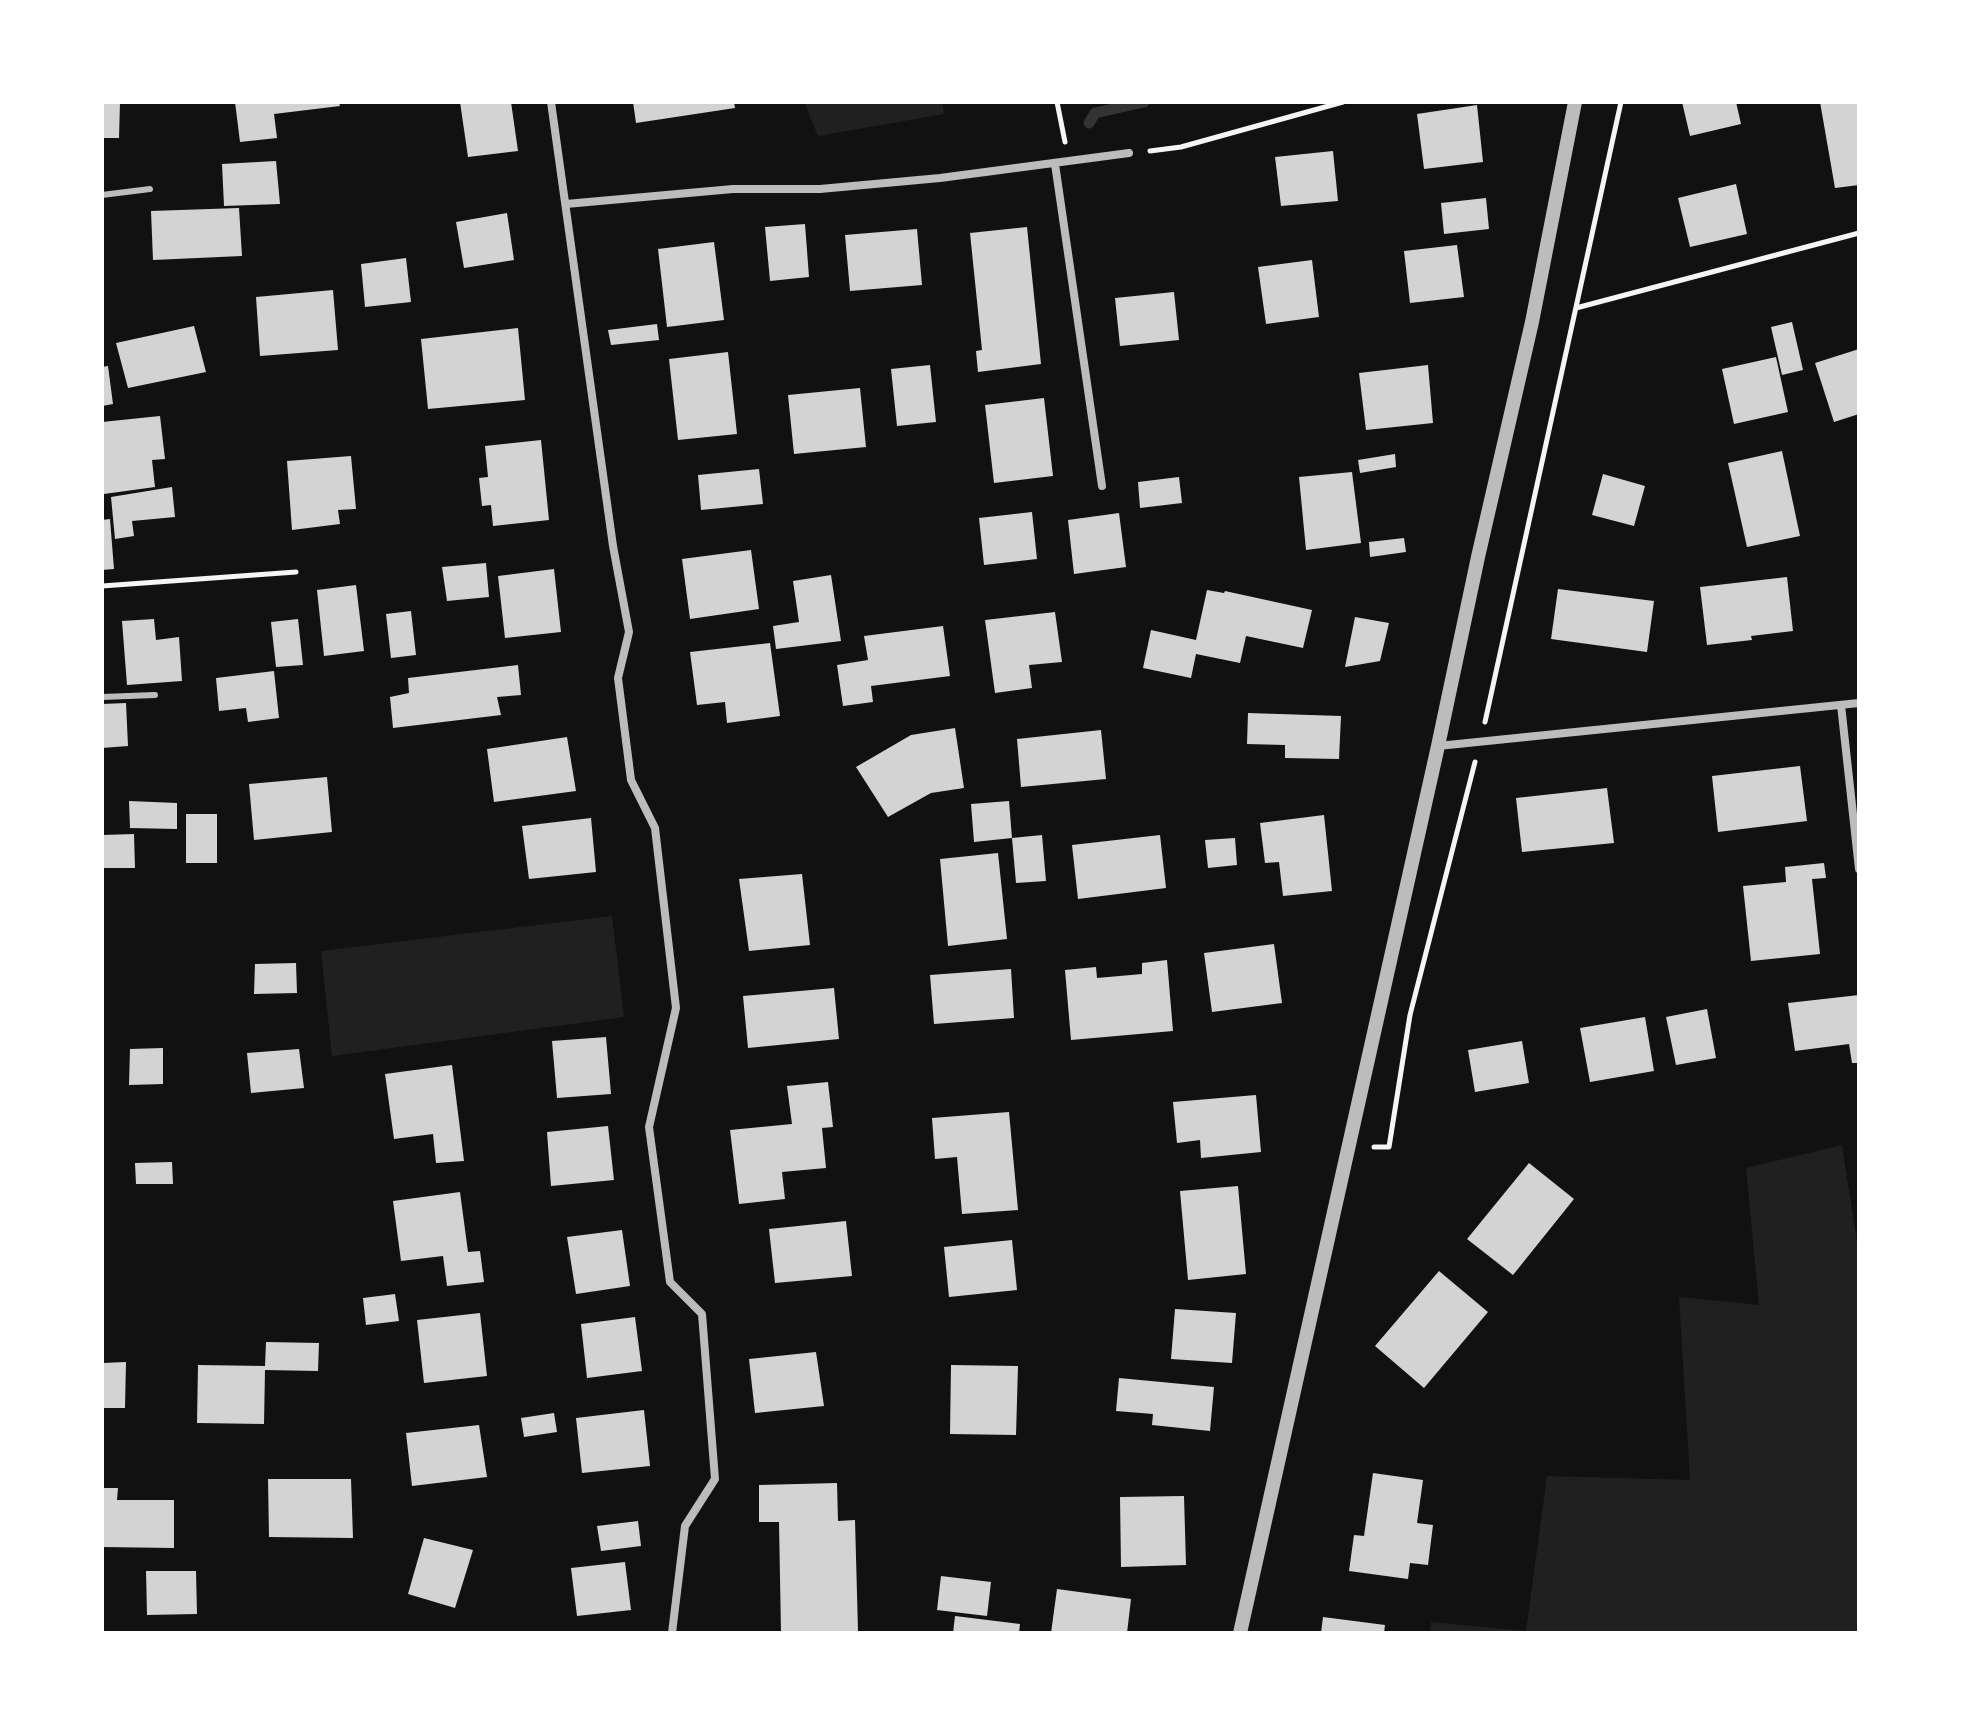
<!DOCTYPE html>
<html>
<head>
<meta charset="utf-8">
<style>
  body { margin:0 }
  #map { position:relative; width:1961px; height:1735px; overflow:hidden; background:#111; font-family:Figtree,sans-serif }
  canvas { display:block }
  .frame { position:absolute; inset:0; border:104px solid #fff; pointer-events:none }
</style>
</head>
<body>
<div id="map">
<canvas width="1961" height="1735"></canvas>
<div class="frame"></div>
</div>
<script>
const g = document.querySelector('canvas').getContext('2d');
g.lineJoin = 'round';
function paint(path, color) { g.fillStyle = color; g.fill(path, 'evenodd'); }
function stroke(path, color, width, dash) { g.strokeStyle = color; g.lineWidth = width; g.lineCap = dash ? 'butt' : 'round'; g.setLineDash(dash || []); g.stroke(path); }
paint(new Path2D(`
  M804 102H942L944 114 818 136Z
  M612 916 624 1017 332 1056 321 951Z
  M1842 1145 1859 1255V1633H1430L1431 1622 1526 1631 1547 1476 1690 1480 1679 1297 1759 1305 1746 1168Z`), '#202020');
stroke(new Path2D(`
  M1089 123 1095 113 1144 102`), '#333', 11);
paint(new Path2D(`
  M102 102H120L119 138H102Z
  M235 102H339L340 106 274 114 277 138 240 142Z
  M460 102H511L518 151 468 157Z
  M633 102H734L735 108 636 123Z
  M1682 102H1736L1741 124 1690 136Z
  M1820 102H1859V185L1835 188Z
  M1477 105 1483 162 1424 169 1417 114Z
  M1333 151 1338 201 1281 206 1275 157Z
  M276 161 280 204 224 206 222 164Z
  M1736 184 1747 234 1690 247 1678 198Z
  M1486 198 1489 229 1444 234 1441 203Z
  M239 208 242 256 153 260 151 211Z
  M507 213 514 260 464 268 456 222Z
  M805 224 809 277 770 281 765 227Z
  M1027 227 1041 364 978 372 976 351 982 350 970 233Z
  M917 229 922 285 850 291 845 235Z
  M714 242 724 320 667 327 658 249Z
  M1457 245 1464 297 1410 303 1404 251Z
  M406 258 411 302 365 307 361 264Z
  M1312 260 1319 317 1266 324 1258 267Z
  M333 290 338 350 260 356 256 297Z
  M1174 292 1179 340 1120 346 1115 298Z
  M1792 322 1803 370 1782 375 1771 327Z
  M657 324 659 340 611 345 608 330Z
  M194 326 206 372 128 388 116 343Z
  M518 328 525 400 428 409 421 339Z
  M1859 349V414L1834 422 1815 363Z
  M728 352 737 434 678 440 669 359Z
  M1776 357 1788 412 1734 424 1722 369Z
  M930 365 936 422 897 426 891 369Z
  M1428 365 1433 423 1366 430 1359 373Z
  M108 366 113 404 102 406V367Z
  M860 388 866 447 794 454 788 395Z
  M1044 398 1053 476 994 483 985 405Z
  M160 416 165 459 152 460 155 487 104 494 102 477V422Z
  M541 440 549 520 493 526 491 505 482 506 479 478 488 477 485 446Z
  M1782 451 1800 536 1747 547 1728 463Z
  M1395 454 1396 467 1360 473 1358 460Z
  M351 456 356 509 338 510 340 524 292 530 287 461Z
  M759 469 763 504 701 510 698 475Z
  M1352 472 1361 543 1306 550 1299 477Z
  M1603 474 1645 486 1634 526 1592 515Z
  M1179 477 1182 503 1140 508 1138 482Z
  M172 487 175 517 132 521 134 536 115 539 111 497Z
  M1032 512 1037 559 984 565 979 518Z
  M1119 513 1126 567 1074 574 1068 520Z
  M110 519 114 569 102 570V520Z
  M1404 538 1406 552 1370 557 1369 542Z
  M751 550 759 609 690 619 682 559Z
  M486 563 489 597 447 601 442 567Z
  M554 569 561 632 505 638 498 576Z
  M831 575 841 641 776 649 773 626 799 622 793 581Z
  M1787 577 1793 631 1751 636 1752 640 1707 645 1700 587Z
  M356 585 364 651 324 656 317 590Z
  M1558 589 1654 601 1647 652 1551 639Z
  M1207 590 1224 593 1225 591 1312 610 1303 648 1246 636 1240 663 1196 654 1191 678 1143 668 1151 630 1196 640Z
  M411 611 416 655 391 658 386 614Z
  M1055 612 1062 662 1029 665 1032 688 995 693 985 620Z
  M1355 617 1389 623 1380 661 1345 667Z
  M154 619 156 640 179 637 182 681 127 685 122 621Z
  M298 619 303 665 276 667 271 622Z
  M943 626 950 676 871 686 873 702 843 706 837 665 868 660 864 636Z
  M770 643 780 716 727 723 725 702 697 705 690 652Z
  M518 665 521 695 497 697 501 715 393 728 390 697 409 693 408 678Z
  M274 671 279 718 248 722 246 708 219 711 216 678Z
  M126 703 128 746 102 748V704Z
  M1248 713 1341 716 1339 759 1285 758V745L1247 744Z
  M955 728 964 788 931 793 888 817 856 767 911 735Z
  M1101 730 1106 779 1021 787 1017 739Z
  M567 737 576 791 494 802 487 749Z
  M1800 766 1807 821 1718 832 1712 776Z
  M327 777 332 832 254 840 249 784Z
  M1607 788 1614 843 1522 852 1516 798Z
  M129 801 177 803V829L130 828Z
  M1009 801 1012 838 974 842 971 804Z
  M186 814H217V863H186Z
  M1324 815 1332 891 1283 896 1279 862 1265 863 1260 823Z
  M591 818 596 872 529 879 522 826Z
  M134 834 135 868H102V835Z
  M1042 835 1046 881 1016 883 1012 838Z
  M1160 835 1166 888 1078 899 1072 845Z
  M1235 838 1237 865 1208 868 1205 840Z
  M998 853 1007 939 948 946 940 859Z
  M1824 863 1826 878 1812 879 1820 954 1751 961 1743 886 1786 882 1785 867Z
  M802 874 810 945 749 951 739 879Z
  M1274 944 1282 1003 1212 1012 1204 953Z
  M1167 960 1173 1031 1071 1040 1065 970 1096 967 1097 978 1142 974V963Z
  M296 963 297 993 254 994 255 964Z
  M1011 969 1014 1018 934 1024 930 975Z
  M834 988 839 1039 748 1048 743 996Z
  M1859 995V1063H1852L1849 1044 1795 1051 1788 1003Z
  M1707 1009 1716 1058 1676 1065 1666 1017Z
  M1645 1017 1654 1071 1590 1082 1580 1028Z
  M606 1037 611 1094 557 1098 552 1041Z
  M1522 1041 1529 1083 1475 1092 1468 1050Z
  M163 1048V1084L129 1085 130 1049Z
  M299 1049 304 1088 251 1093 247 1053Z
  M452 1065 464 1161 436 1163 433 1134 394 1139 385 1074Z
  M828 1082 833 1127 822 1128 826 1168 782 1172 785 1199 739 1204 730 1130 792 1124 787 1086Z
  M1256 1095 1261 1152 1201 1158 1200 1140 1177 1143 1173 1102Z
  M1009 1112 1018 1210 962 1214 957 1157 935 1159 932 1118Z
  M608 1126 614 1180 551 1186 547 1132Z
  M172 1162 173 1184H136L135 1163Z
  M1529 1163 1574 1199 1513 1275 1467 1239Z
  M1238 1186 1246 1274 1188 1280 1180 1191Z
  M460 1192 468 1252 480 1251 484 1282 447 1286 443 1256 401 1261 393 1201Z
  M846 1221 852 1276 775 1283 769 1229Z
  M622 1230 630 1286 576 1294 567 1237Z
  M1012 1240 1017 1290 949 1297 944 1247Z
  M1439 1271 1488 1312 1424 1388 1375 1346Z
  M395 1294 399 1321 366 1325 363 1298Z
  M1175 1309 1236 1313 1232 1363 1171 1359Z
  M480 1313 487 1376 424 1383 417 1320Z
  M635 1317 642 1371 587 1378 581 1324Z
  M266 1342 319 1343 318 1371 265 1370 264 1424 197 1423 198 1365 265 1366Z
  M816 1352 824 1406 755 1413 749 1359Z
  M126 1362 125 1408H102V1363Z
  M951 1365 1018 1366 1016 1435 950 1434Z
  M1119 1378 1214 1387 1210 1431 1152 1425 1153 1414 1116 1411Z
  M644 1410 650 1466 582 1473 576 1418Z
  M554 1413 557 1432 524 1437 521 1418Z
  M479 1425 487 1477 412 1486 406 1433Z
  M1373 1473 1423 1480 1417 1523 1433 1525 1428 1565 1410 1563 1408 1579 1349 1571 1354 1535 1364 1536Z
  M268 1479H351L353 1538 269 1537Z
  M837 1483 838 1521 855 1520 858 1631 781 1633 779 1522H759V1485Z
  M102 1488H118L117 1500H174V1548L102 1547Z
  M1184 1496 1186 1565 1121 1567 1120 1497Z
  M638 1521 641 1546 601 1551 597 1526Z
  M424 1538 473 1550 455 1608 408 1594Z
  M625 1562 631 1610 577 1616 571 1568Z
  M146 1571H196L197 1614 147 1615Z
  M941 1576 991 1582 987 1616 937 1610Z
  M1057 1589 1131 1599 1127 1633H1051Z
  M955 1616 1020 1624 1019 1633H953Z
  M1323 1617 1385 1625 1384 1633H1321Z`), '#d3d3d3');
stroke(new Path2D(`
  M1057 102 1065 142
  M1150 151 1181 147 1343 102
  M1576 308 1859 233
  M102 586 296 572
  M1485 722 1621 102
  M1374 1147H1389L1410 1015 1475 762`), '#f5f5f5', 5);
stroke(new Path2D(`
  M102 195 150 189
  M102 697 155 695`), '#bcbcbc', 6);
stroke(new Path2D(`
  M551 102 613 546 629 632 618 678 631 780 655 828 676 1008 649 1127 670 1282 702 1314 715 1479 685 1526 672 1633
  M1055 164 1102 486
  M566 204 733 189H820L940 178 1129 153
  M1841 705 1859 869
  M1438 746 1859 703`), '#bcbcbc', 8);
stroke(new Path2D(`
  M1240 1633 1438 746 1478 557 1532 322 1575 102`), '#bcbcbc', 14);
</script>
</body>
</html>
